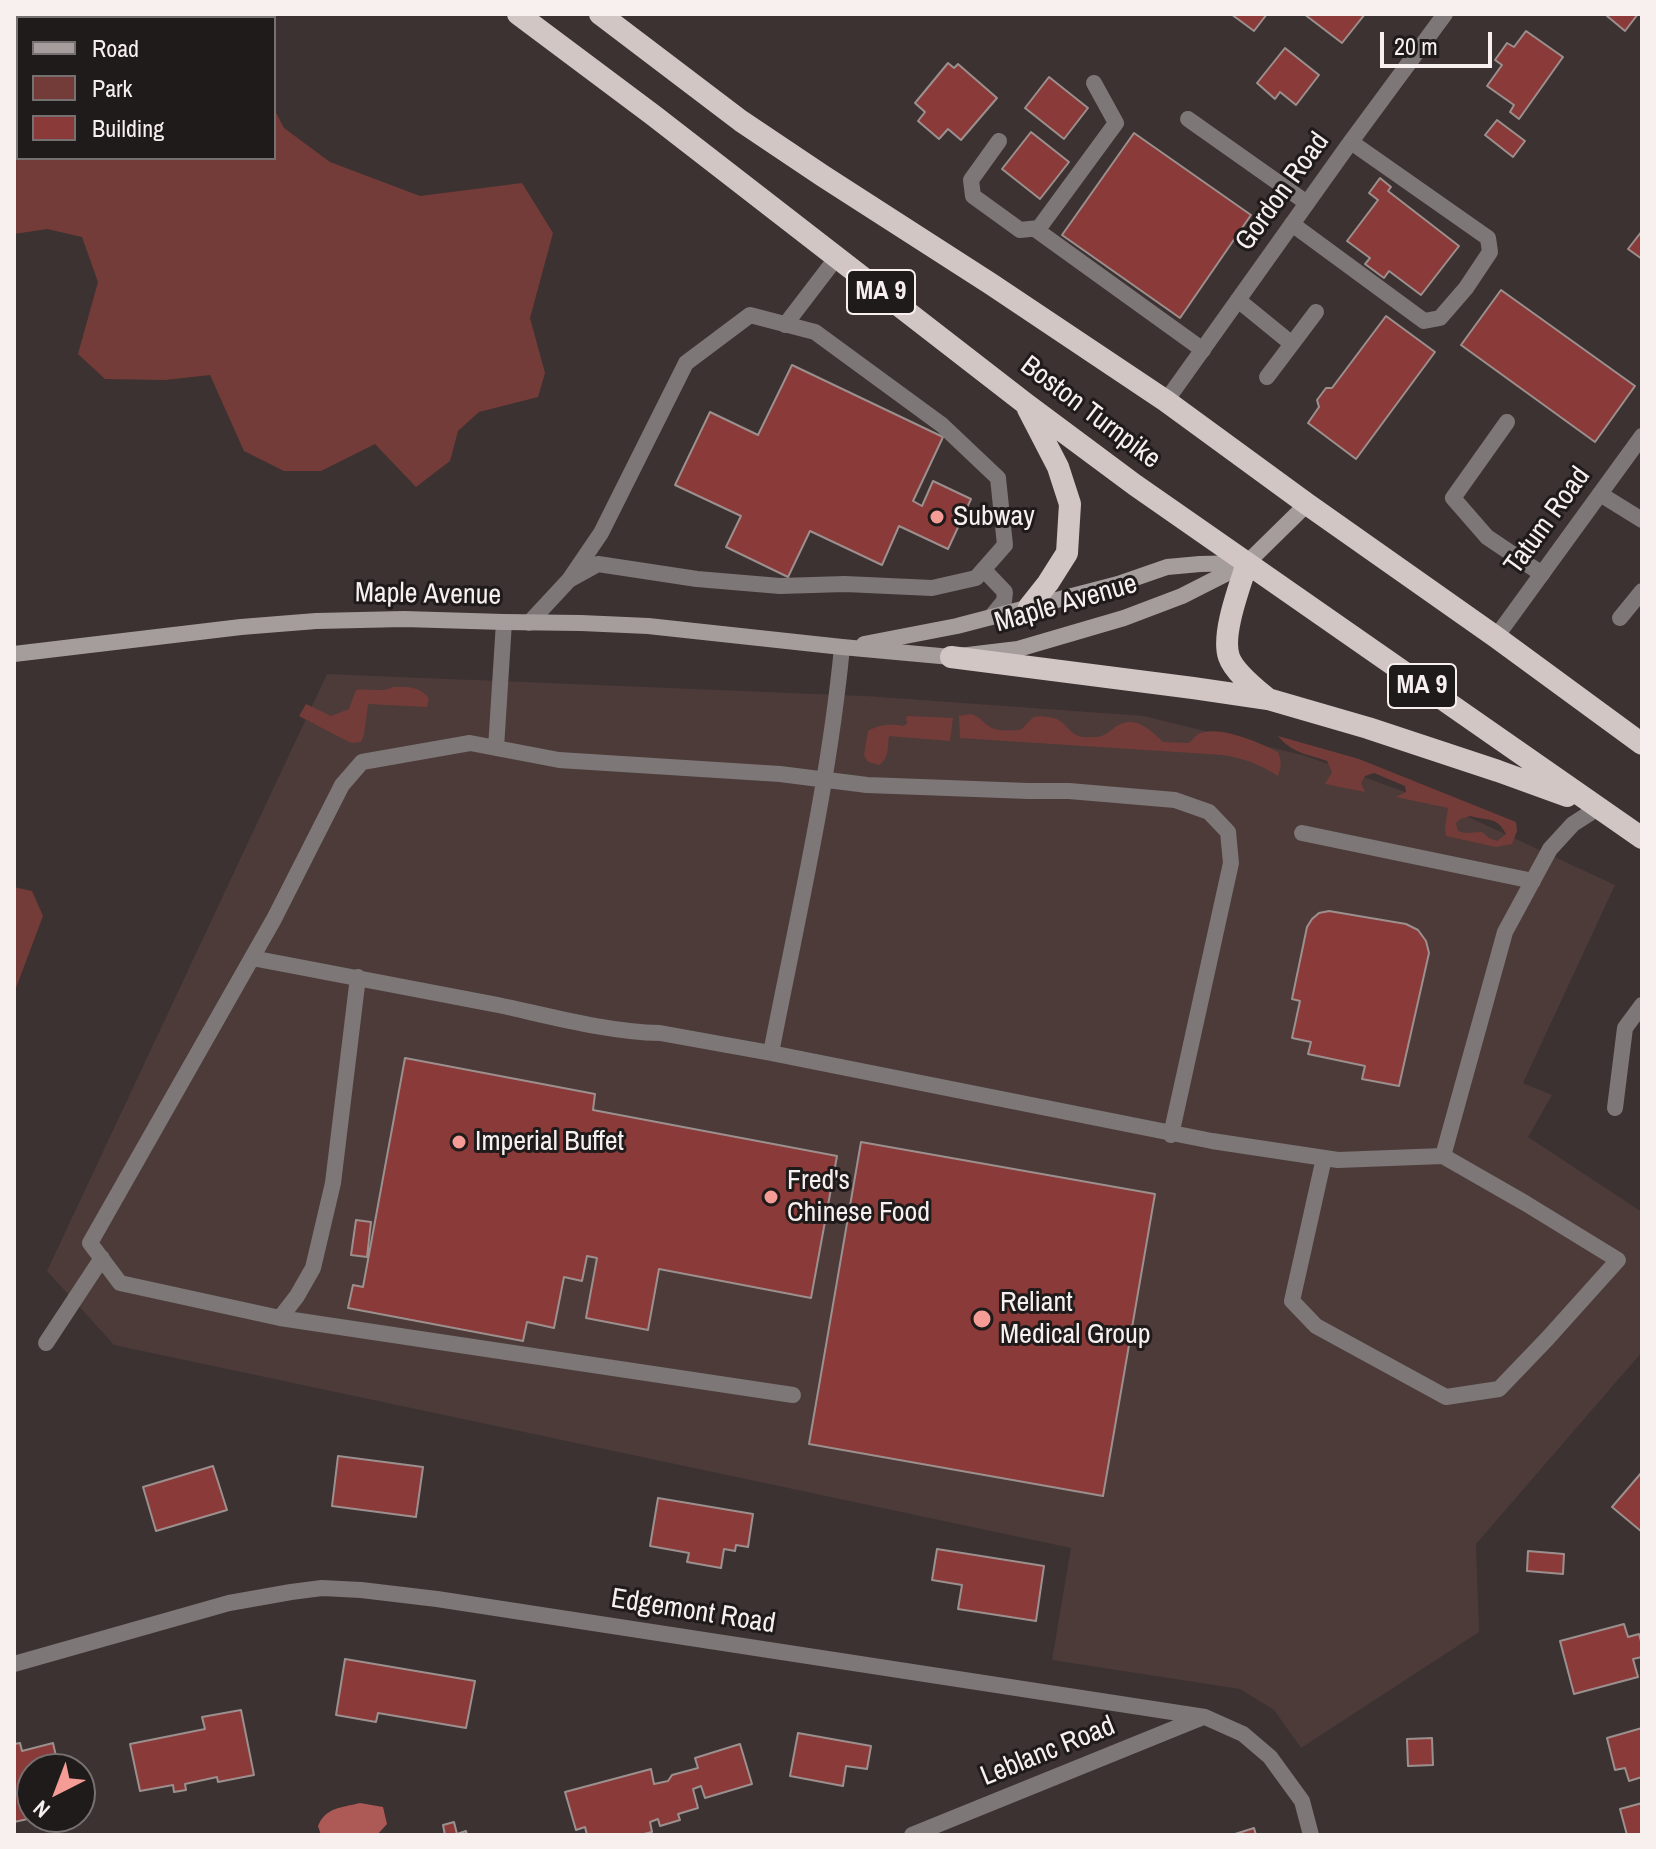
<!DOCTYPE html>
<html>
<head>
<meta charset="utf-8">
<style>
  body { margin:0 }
  #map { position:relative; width:1656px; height:1849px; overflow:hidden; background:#3c3231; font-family:"Archivo Narrow",sans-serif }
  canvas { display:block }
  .frame { position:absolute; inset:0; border:16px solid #f7f0ef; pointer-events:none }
  .legend { position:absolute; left:16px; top:16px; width:260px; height:144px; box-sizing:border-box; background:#201b1b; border:2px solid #767070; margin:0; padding:10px 14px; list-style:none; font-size:24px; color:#f7f0ef }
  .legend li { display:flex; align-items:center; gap:16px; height:40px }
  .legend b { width:40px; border:2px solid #767070 }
  .north { position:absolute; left:16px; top:1753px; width:80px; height:80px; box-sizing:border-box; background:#201b1b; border:2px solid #767070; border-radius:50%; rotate:222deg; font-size:22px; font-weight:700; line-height:32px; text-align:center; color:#f7f0ef }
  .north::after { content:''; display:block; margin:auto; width:28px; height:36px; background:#f59c96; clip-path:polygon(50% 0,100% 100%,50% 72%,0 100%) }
  .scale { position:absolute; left:1380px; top:32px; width:112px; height:36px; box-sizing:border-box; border:4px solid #f7f0ef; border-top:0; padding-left:10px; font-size:24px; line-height:28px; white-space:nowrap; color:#f7f0ef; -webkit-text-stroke:6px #201b1b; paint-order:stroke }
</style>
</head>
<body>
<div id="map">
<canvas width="1656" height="1849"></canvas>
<div class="frame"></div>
<ul class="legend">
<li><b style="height:10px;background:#a59d9c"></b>Road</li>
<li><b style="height:22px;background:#743c39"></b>Park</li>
<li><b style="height:22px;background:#8a3a38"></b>Building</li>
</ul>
<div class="north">N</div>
<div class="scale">20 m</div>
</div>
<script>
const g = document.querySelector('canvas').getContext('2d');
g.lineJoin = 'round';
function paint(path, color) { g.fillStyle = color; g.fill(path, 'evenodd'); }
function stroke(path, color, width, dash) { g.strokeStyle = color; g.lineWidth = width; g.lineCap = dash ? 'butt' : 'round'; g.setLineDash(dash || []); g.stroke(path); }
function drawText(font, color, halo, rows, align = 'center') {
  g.font = font + ' "Archivo Narrow",sans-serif'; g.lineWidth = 6; g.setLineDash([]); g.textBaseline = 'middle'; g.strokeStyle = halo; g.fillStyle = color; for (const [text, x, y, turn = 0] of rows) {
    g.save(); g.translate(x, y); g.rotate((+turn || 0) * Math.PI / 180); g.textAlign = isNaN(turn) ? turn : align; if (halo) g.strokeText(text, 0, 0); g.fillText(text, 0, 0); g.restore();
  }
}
paint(new Path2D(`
  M327 674 866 696 1144 716 1306 756 1449 808 1615 885 1523 1083 1552 1095 1528 1137 1642 1212V1352L1476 1544 1479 1632 1301 1748 1274 1710 1240 1689 1052 1660 1071 1548 114 1345 47 1271Z`), '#4c3b39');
paint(new Path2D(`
  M60 14H254V18H58Z
  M18 76V158H274V109L284 128 330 162 420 196 522 183 553 233 530 318 545 373 538 397 479 412 458 431 450 461 416 487 375 444 321 471H284L244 451 210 375 165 380 105 379 78 354 98 282 82 237 47 229 14 234V81Z
  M393 687C407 687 421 686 429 699L427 707 368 704 364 735 361 742 351 743 299 716 306 704 331 716 349 709 356 690C368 688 383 693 393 687Z
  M971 714C982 718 982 722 990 727 998 732 1011 730 1020 730 1025 727 1029 720 1034 717 1038 716 1043 716 1047 717 1066 718 1065 731 1079 736 1083 738 1087 737 1091 737 1102 738 1106 734 1114 728 1133 713 1150 729 1163 742L1189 743C1190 742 1197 735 1198 734 1219 724 1260 743 1278 752 1282 762 1281 767 1278 776 1259 764 1246 759 1223 755L960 738 959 716Z
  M907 716 953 718 950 741 889 736C887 747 890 757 879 765L868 762 864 755 868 731C881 724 890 724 904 726L908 722 906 720Z
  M1278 736 1359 759 1516 822 1517 831 1512 844 1496 847 1446 836 1445 829 1448 808 1396 797 1406 792 1405 786 1374 773 1365 776 1361 783 1365 792 1325 784 1332 772 1327 761C1307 754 1292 753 1278 736ZM1470 816C1487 821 1497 816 1506 834L1497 841 1489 838 1482 832 1465 833 1458 831 1456 823 1460 819Z
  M14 887 32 891 43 916 14 993Z`), '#743c39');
paint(new Path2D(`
  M360 1803 383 1807 387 1824 377 1835H321L318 1826C326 1807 341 1808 360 1803Z`), '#ad5955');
stroke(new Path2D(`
  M197 14 198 18`), '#ad5955', 11);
const building = new Path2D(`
  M1231 14H1267L1254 31Z
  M1304 14H1365L1342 43Z
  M1609 14H1638L1625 31 1607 16Z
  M1526 31 1563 57 1519 119 1510 112 1514 105 1487 86 1502 65 1495 60 1507 43 1514 47Z
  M1285 48 1319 75 1296 105 1280 92 1275 99 1257 83Z
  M948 63 954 68 958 64 997 98 961 140 948 129 939 139 918 121 925 112 915 103Z
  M1049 77 1088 108 1064 139 1025 108Z
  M1497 120 1525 141 1513 157 1485 135Z
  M1031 132 1069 162 1040 199 1002 169Z
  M1134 133 1251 215 1180 318 1062 235Z
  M1380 178 1391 187 1388 191 1459 246 1421 295 1389 271 1384 278 1365 264 1370 258 1347 241 1378 200 1369 193Z
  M1642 231V259L1628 249Z
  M1501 290 1635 386 1595 442 1461 345Z
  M1386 316 1435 352 1356 459 1308 423 1319 407 1317 400 1326 388H1332Z
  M792 365 943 437 913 501 922 506 933 481 971 499 948 549 899 526 882 565 810 531 788 577 726 547 741 516 675 485 710 412 758 435Z
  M1329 911 1406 924 1418 930 1426 941 1429 953 1399 1086 1362 1079 1365 1066 1308 1054 1311 1042 1292 1038 1300 1001 1292 999 1307 927 1312 919 1319 913Z
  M405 1058 595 1094 593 1110 837 1156 811 1298 659 1269 648 1330 586 1318 597 1258 587 1256 582 1281 564 1277 554 1328 527 1322 523 1341 348 1308 353 1285 363 1287Z
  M861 1142 1155 1194 1103 1496 809 1444Z
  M356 1220 371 1222 367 1257 351 1255Z
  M338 1456 423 1467 416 1517 332 1506Z
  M213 1466 227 1510 156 1531 143 1487Z
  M1642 1472V1532L1612 1507Z
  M658 1498 753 1514 748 1547 736 1545 735 1551 724 1549 721 1568 687 1562 689 1553 650 1546Z
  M937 1549 1044 1566 1036 1621 958 1609 962 1585 932 1580Z
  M1528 1551 1564 1554 1563 1574 1527 1571Z
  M1624 1624 1628 1637 1639 1634 1642 1645V1657L1633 1659 1638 1677 1574 1694 1560 1641Z
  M345 1659 475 1681 466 1728 378 1713 376 1722 336 1715Z
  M241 1710 254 1775 218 1782 217 1777 185 1784 186 1790 174 1792 173 1785 140 1791 130 1744 205 1729 202 1717Z
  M1642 1728V1777L1629 1781 1625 1768 1615 1770 1607 1738Z
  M798 1733 871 1746 867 1769 846 1766 843 1786 790 1776Z
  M1432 1738 1433 1765 1408 1766 1407 1739Z
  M20 1743 22 1751 53 1743 59 1769H32V1817H37L14 1822V1744Z
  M740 1744 752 1784 705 1798 701 1786 693 1789 698 1808 678 1814 680 1820 660 1826 658 1819 650 1822 652 1832 640 1835H587L585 1827 576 1830 565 1792 651 1769 654 1784 668 1781 672 1775 698 1768 695 1758Z
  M1642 1803V1835H1627L1620 1809Z
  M454 1822 457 1834 466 1831 467 1835H445L443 1825Z
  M1254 1828 1256 1835H1232Z`);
paint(building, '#8a3a38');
stroke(building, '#9c908f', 2);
stroke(new Path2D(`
  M1188 119 1307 203
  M999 141 971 180 973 196 1020 230 1039 228 1116 123 1094 83
  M1292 224 1424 321 1440 318 1466 288 1490 252 1488 238 1351 142
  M1035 229 1203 350
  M1238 300 1292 344
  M785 325 837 257
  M1267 377 1316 312
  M1507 422 1453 498 1487 537 1542 574
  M1600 494 1642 520
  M984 570 1005 592 1004 601 991 617
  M1620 618 1642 591
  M529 623 569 580 601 533 686 363 750 315 815 332 942 425 998 478 1005 545 976 578 932 588 845 584 780 586 697 579 598 564 569 580
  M496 748 504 622
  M1302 833 1533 881
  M252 958C334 973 416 989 498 1005 550 1016 607 1032 660 1033L771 1053C797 919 829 784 842 647
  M358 977 333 1183 313 1268 297 1296 280 1318 120 1283 90 1243 274 919 342 785 362 762 470 743 559 760 780 774 867 785 1028 791H1069L1175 800 1209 812 1228 832 1231 863 1171 1135
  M771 1053 1212 1141 1338 1160 1443 1156 1525 1203 1618 1260 1547 1339 1499 1389 1446 1397 1316 1326 1292 1301 1324 1158
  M1615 1108 1625 1028 1642 1005
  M1443 1156 1505 932 1550 849 1573 824 1598 808
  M280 1318 793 1395
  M46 1343 102 1258`), '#7d7777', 16);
stroke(new Path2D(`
  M1166 401 1347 147 1445 14
  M1496 637 1642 436
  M14 1664 229 1603 291 1592 322 1588 361 1590 437 1599 1205 1717 1243 1734 1270 1757 1302 1801 1311 1835
  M912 1835 1203 1717`), '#7d7777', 16);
stroke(new Path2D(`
  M864 644 957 626 1118 584 1167 567 1200 564 1242 563
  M14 654 241 627 316 621 404 619 504 622 581 623 648 626 842 647 951 657 1018 649 1124 618 1182 596 1247 563 1307 504`), '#a59d9c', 16);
stroke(new Path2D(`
  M518 14 653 115 1026 404 1135 485 1642 838
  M600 14 741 121 823 176 991 284 1166 401 1307 504 1496 637 1642 744
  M1028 409 1058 467 1070 504 1067 553 1048 583 1029 607
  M1247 563C1240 586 1221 634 1229 657 1234 672 1256 689 1268 699
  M951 657 1193 688 1268 699 1368 728 1498 771 1567 796`), '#d2c6c5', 22);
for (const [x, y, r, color] of [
  [937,517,8,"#f59c96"],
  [459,1142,8,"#f59c96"],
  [771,1197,8,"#f59c96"],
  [982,1319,10,"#f59c96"]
]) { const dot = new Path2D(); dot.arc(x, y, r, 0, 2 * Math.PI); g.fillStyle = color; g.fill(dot); stroke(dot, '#201b1b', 3); }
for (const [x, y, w] of [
  [881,292,68],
  [1422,686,68]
]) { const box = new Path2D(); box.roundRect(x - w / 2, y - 22, w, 44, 6); g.fillStyle = '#201b1b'; g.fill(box); stroke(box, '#f7f0ef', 2); }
drawText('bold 26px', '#f7f0ef', null, [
  ["MA 9",881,292],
  ["MA 9",1422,686]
]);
drawText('28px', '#f7f0ef', '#201b1b', [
  ["Gordon Road",1283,192,-54],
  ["Boston Turnpike",1090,413,37],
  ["Tatum Road",1548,521,-54],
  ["Maple Avenue",428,595,1],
  ["Maple Avenue",1066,604,-16],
  ["Edgemont Road",693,1612,9],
  ["Leblanc Road",1048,1752,-22]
]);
drawText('28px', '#f7f0ef', '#201b1b', [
  ["Subway",953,517],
  ["Imperial Buffet",475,1142],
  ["Fred's",787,1181],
  ["Chinese Food",787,1213],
  ["Reliant",1000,1303],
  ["Medical Group",1000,1335]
], 'left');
</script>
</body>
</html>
